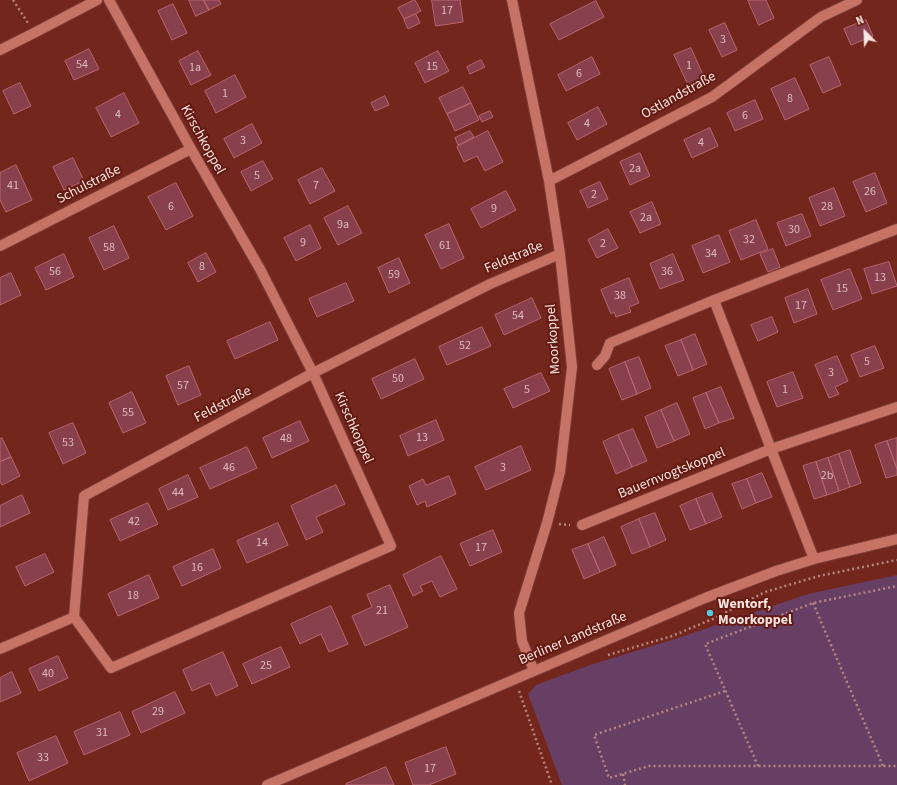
<!DOCTYPE html>
<html>
<head>
<meta charset="utf-8">
<style>
  body { margin:0 }
  #map { position:relative; width:897px; height:785px; overflow:hidden; background:#72261c; font-family:"Source Sans 3",sans-serif }
  canvas { display:block }
  .north { position:absolute; left:845px; top:12px; width:40px; height:40px; -webkit-text-stroke:3px #651a11; paint-order:stroke; rotate:337deg; font-size:11px; font-weight:700; line-height:16px; text-align:center; color:#fae6e3 }
  .north::after { content:''; display:block; margin:auto; width:14px; height:18px; background:#fae6e3; clip-path:polygon(50% 0,100% 100%,50% 72%,0 100%) }
</style>
</head>
<body>
<div id="map">
<canvas width="897" height="785"></canvas>
<div class="north">N</div>
</div>
<script>
const g = document.querySelector('canvas').getContext('2d');
g.lineJoin = 'round';
function paint(path, color) { g.fillStyle = color; g.fill(path, 'evenodd'); }
function stroke(path, color, width, dash) { g.strokeStyle = color; g.lineWidth = width; g.lineCap = dash ? 'butt' : 'round'; g.setLineDash(dash || []); g.stroke(path); }
function drawText(font, color, halo, rows, align = 'center') {
  g.font = font + ' "Source Sans 3",sans-serif'; g.lineWidth = 4; g.setLineDash([]); g.textBaseline = 'middle'; g.strokeStyle = halo; g.fillStyle = color; for (const [text, x, y, turn = 0] of rows) {
    g.save(); g.translate(x, y); g.rotate((+turn || 0) * Math.PI / 180); g.textAlign = isNaN(turn) ? turn : align; if (halo) g.strokeText(text, 0, 0); g.fillText(text, 0, 0); g.restore();
  }
}
paint(new Path2D(`
  M897 575V785H562L528 694 536 685 590 665 675 639 808 594Z`), '#683f64');
const building = new Path2D(`
  M189 0H204L209 10 196 16Z
  M204 0H219L221 4 209 10Z
  M415 0 421 11 404 19 398 8Z
  M432 0H460L463 22 436 26Z
  M748 0H766L774 18 759 25Z
  M596 1 604 17 559 40 550 24Z
  M173 4 187 33 172 40 158 11Z
  M416 14 420 23 408 29 404 20Z
  M866 20 873 36 851 45 844 29Z
  M725 23 737 50 722 57 709 30Z
  M691 48 704 77 688 85 674 55Z
  M89 49 99 69 74 80 65 61Z
  M198 51 211 75 191 85 179 61Z
  M438 51 449 71 425 83 415 63Z
  M592 57 600 74 566 91 558 75Z
  M829 57 841 85 823 93 810 65Z
  M481 60 485 67 470 74 467 67Z
  M235 75 246 97 216 113 205 91Z
  M795 78 809 109 785 120 771 89Z
  M20 83 31 106 14 114 3 91Z
  M463 87 471 103 447 114 439 98Z
  M124 93 139 123 111 137 96 108Z
  M385 96 389 105 375 111 371 103Z
  M755 100 763 119 735 131 727 113Z
  M471 103 479 120 455 131 447 114Z
  M598 107 607 124 577 140 568 123Z
  M490 111 493 117 482 122 479 116Z
  M252 124 262 143 234 158 224 139Z
  M710 128 718 146 692 158 684 140Z
  M470 131 474 137 458 145 455 138Z
  M488 131 503 162 485 171 477 156 464 162 457 147Z
  M640 153 650 176 630 185 620 162Z
  M73 158 84 181 64 190 53 167Z
  M263 161 273 179 251 191 241 172Z
  M16 165 32 200 6 212 0 200V173Z
  M322 168 335 191 310 204 298 180Z
  M875 173 887 203 866 212 853 182Z
  M600 182 608 199 588 208 580 191Z
  M176 183 193 216 166 230 148 197Z
  M834 188 845 216 820 226 809 198Z
  M506 191 516 210 481 228 471 209Z
  M652 202 661 224 640 233 630 212Z
  M348 206 362 233 338 245 324 218Z
  M802 214 811 236 786 246 777 223Z
  M756 220 768 249 741 260 729 231Z
  M449 224 464 258 441 269 425 235Z
  M310 225 321 248 296 261 284 238Z
  M114 226 129 258 104 270 89 238Z
  M608 229 618 248 597 258 588 240Z
  M719 235 730 262 703 273 692 246Z
  M773 249 780 267 768 272 760 254Z
  M206 253 216 272 198 282 188 263Z
  M64 254 74 277 46 290 35 268Z
  M673 254 684 280 660 289 650 264Z
  M399 258 410 283 389 293 378 268Z
  M889 262 897 286 872 294 864 269Z
  M850 269 862 299 833 310 821 280Z
  M11 273 21 295 0 305V278Z
  M629 278 639 303 629 307 631 312 616 317 614 312 611 314 601 290Z
  M346 283 354 301 317 317 309 299Z
  M808 289 817 314 794 323 785 298Z
  M532 298 541 318 504 335 495 315Z
  M772 317 778 332 758 341 751 325Z
  M270 322 278 340 235 359 227 341Z
  M482 327 491 346 447 365 439 347Z
  M695 334 707 364 693 370 681 340Z
  M681 340 693 370 678 376 665 346Z
  M875 346 884 368 860 377 851 355Z
  M837 356 848 381 835 387 839 394 829 398 815 365Z
  M639 357 651 388 637 394 625 362Z
  M415 359 424 379 381 399 372 379Z
  M625 362 637 394 622 400 609 369Z
  M189 366 201 395 178 405 166 376Z
  M793 372 803 398 777 407 767 382Z
  M541 373 550 391 513 408 504 389Z
  M721 387 734 418 719 423 706 393Z
  M132 392 146 423 123 433 109 403Z
  M706 393 719 423 705 429 693 398Z
  M677 403 690 434 674 441 661 410Z
  M661 410 674 441 657 448 645 417Z
  M436 420 444 440 408 456 400 436Z
  M300 421 309 441 272 458 263 438Z
  M73 423 86 453 63 464 49 433Z
  M633 429 647 461 632 467 618 435Z
  M618 435 632 467 616 474 603 442Z
  M2 438 11 457 0 462V439Z
  M897 438V469L887 441Z
  M887 441 897 469V475L886 478 875 445Z
  M521 446 531 470 486 490 475 467Z
  M247 447 257 468 210 489 200 468Z
  M850 450 861 483 850 487 839 454Z
  M839 454 850 487 839 491 828 458Z
  M11 457 20 476 2 485 0 481V462Z
  M828 458 839 491 827 495 816 462Z
  M816 462 827 495 814 499 803 466Z
  M762 473 772 497 756 503 747 479Z
  M188 475 198 497 168 510 159 489Z
  M449 476 456 494 427 507 425 501 417 505 409 486 423 479 426 485Z
  M747 479 756 503 742 509 732 484Z
  M336 485 345 504 316 517 323 532 306 540 291 506Z
  M712 493 722 517 706 524 696 499Z
  M22 495 30 513 0 527V506Z
  M696 499 706 524 690 530 680 506Z
  M148 503 158 524 120 541 110 520Z
  M655 513 666 540 650 547 639 519Z
  M639 519 650 547 632 554 621 527Z
  M278 523 288 545 247 563 237 541Z
  M493 530 502 552 470 566 460 544Z
  M604 537 616 565 600 572 588 544Z
  M588 544 600 572 584 579 572 550Z
  M213 549 221 568 182 586 173 567Z
  M45 554 54 572 25 586 16 567Z
  M441 556 457 589 440 597 432 581 420 586 423 591 413 596 403 575Z
  M149 575 159 598 118 616 108 594Z
  M390 585 408 627 365 646 352 616 372 607 367 595Z
  M331 606 348 644 329 652 321 634 300 644 291 624Z
  M281 647 290 667 252 684 243 664Z
  M223 652 238 686 216 696 210 683 192 691 183 670Z
  M58 656 68 678 39 691 29 669Z
  M12 672 21 693 0 702V678Z
  M175 692 185 713 141 733 132 712Z
  M120 712 130 735 84 755 74 732Z
  M56 736 68 763 29 781 17 753Z
  M446 747 456 774 429 785H413L405 763Z
  M386 767 394 785H346V784Z`);
paint(building, '#88404d');
stroke(building, '#b96572', 1);
const street = new Path2D(`
  M512 0 549 181 560 254 572 367 560 472 547 523 519 613 522 641 534 671
  M0 50 34 33 97 0
  M549 181 712 97 821 17 857 0
  M0 246 191 149
  M714 300 771 449 814 559
  M597 365 605 356 610 343 714 300 897 229
  M582 525 771 449 897 407
  M74 617 111 668 391 546 313 373 260 269 191 149 109 0
  M0 649 74 617 84 496 313 373 490 284 560 254
  M267 785 705 598 776 571 814 559 897 539`);
stroke(street, '#7b3c37', 12);
stroke(new Path2D(`
  M13 0 28 23
  M559 524 570 525
  M813 603 883 766
  M608 655 672 636 715 618 765 592 819 576 897 560
  M519 691 552 785
  M725 691 594 735 609 778 649 766H897
  M758 766 705 644 813 603 897 586
  M623 774 625 785`), '#b5857e', 2.5, [2, 3]);
stroke(street, '#c67264', 10);
for (const [x, y, r, color] of [
  [710,613,4,"#54cade"]
]) { const dot = new Path2D(); dot.arc(x, y, r, 0, 2 * Math.PI); g.fillStyle = color; g.fill(dot); stroke(dot, '#651a11', 1.5); }
drawText('12px', '#debcbe', null, [
  ["17",447,11],
  ["3",723,40],
  ["54",82,65],
  ["1",689,66],
  ["15",432,67],
  ["1a",195,68],
  ["6",579,74],
  ["1",225,94],
  ["8",790,99],
  ["4",118,115],
  ["6",745,116],
  ["4",587,124],
  ["3",243,141],
  ["4",701,143],
  ["2a",635,169],
  ["5",257,176],
  ["41",13,186],
  ["7",316,186],
  ["26",870,192],
  ["2",594,195],
  ["6",171,207],
  ["28",827,207],
  ["9",494,209],
  ["2a",646,218],
  ["9a",343,225],
  ["30",794,230],
  ["32",749,240],
  ["9",303,243],
  ["2",603,244],
  ["61",445,246],
  ["58",109,248],
  ["34",711,254],
  ["8",202,267],
  ["56",55,272],
  ["36",667,272],
  ["59",394,275],
  ["13",880,278],
  ["15",842,289],
  ["38",620,296],
  ["17",801,306],
  ["54",518,316],
  ["52",465,346],
  ["5",867,362],
  ["3",831,373],
  ["50",398,379],
  ["57",183,386],
  ["5",527,390],
  ["1",785,390],
  ["55",128,413],
  ["13",422,438],
  ["48",286,439],
  ["53",68,443],
  ["46",229,468],
  ["3",503,468],
  ["2b",827,476],
  ["44",178,493],
  ["42",134,522],
  ["14",262,543],
  ["17",481,548],
  ["16",197,568],
  ["18",133,596],
  ["21",382,611],
  ["25",266,666],
  ["40",48,674],
  ["29",158,712],
  ["31",102,733],
  ["33",43,758],
  ["17",430,769]
]);
drawText('14px', '#fae6e3', '#651a11', [
  ["Ostlandstraße",679,96,-29],
  ["Kirschkoppel",202,140,61],
  ["Schulstraße",89,185,-27],
  ["Feldstraße",514,258,-23],
  ["Moorkoppel",554,339,-94],
  ["Feldstraße",223,405,-28],
  ["Kirschkoppel",353,428,66],
  ["Bauernvogtskoppel",672,474,-22],
  ["Berliner Landstraße",573,639,-23]
]);
drawText('bold 14px', '#fae6e3', '#651a11', [
  ["Wentorf,",718,605],
  ["Moorkoppel",718,621]
], 'left');
</script>
</body>
</html>
